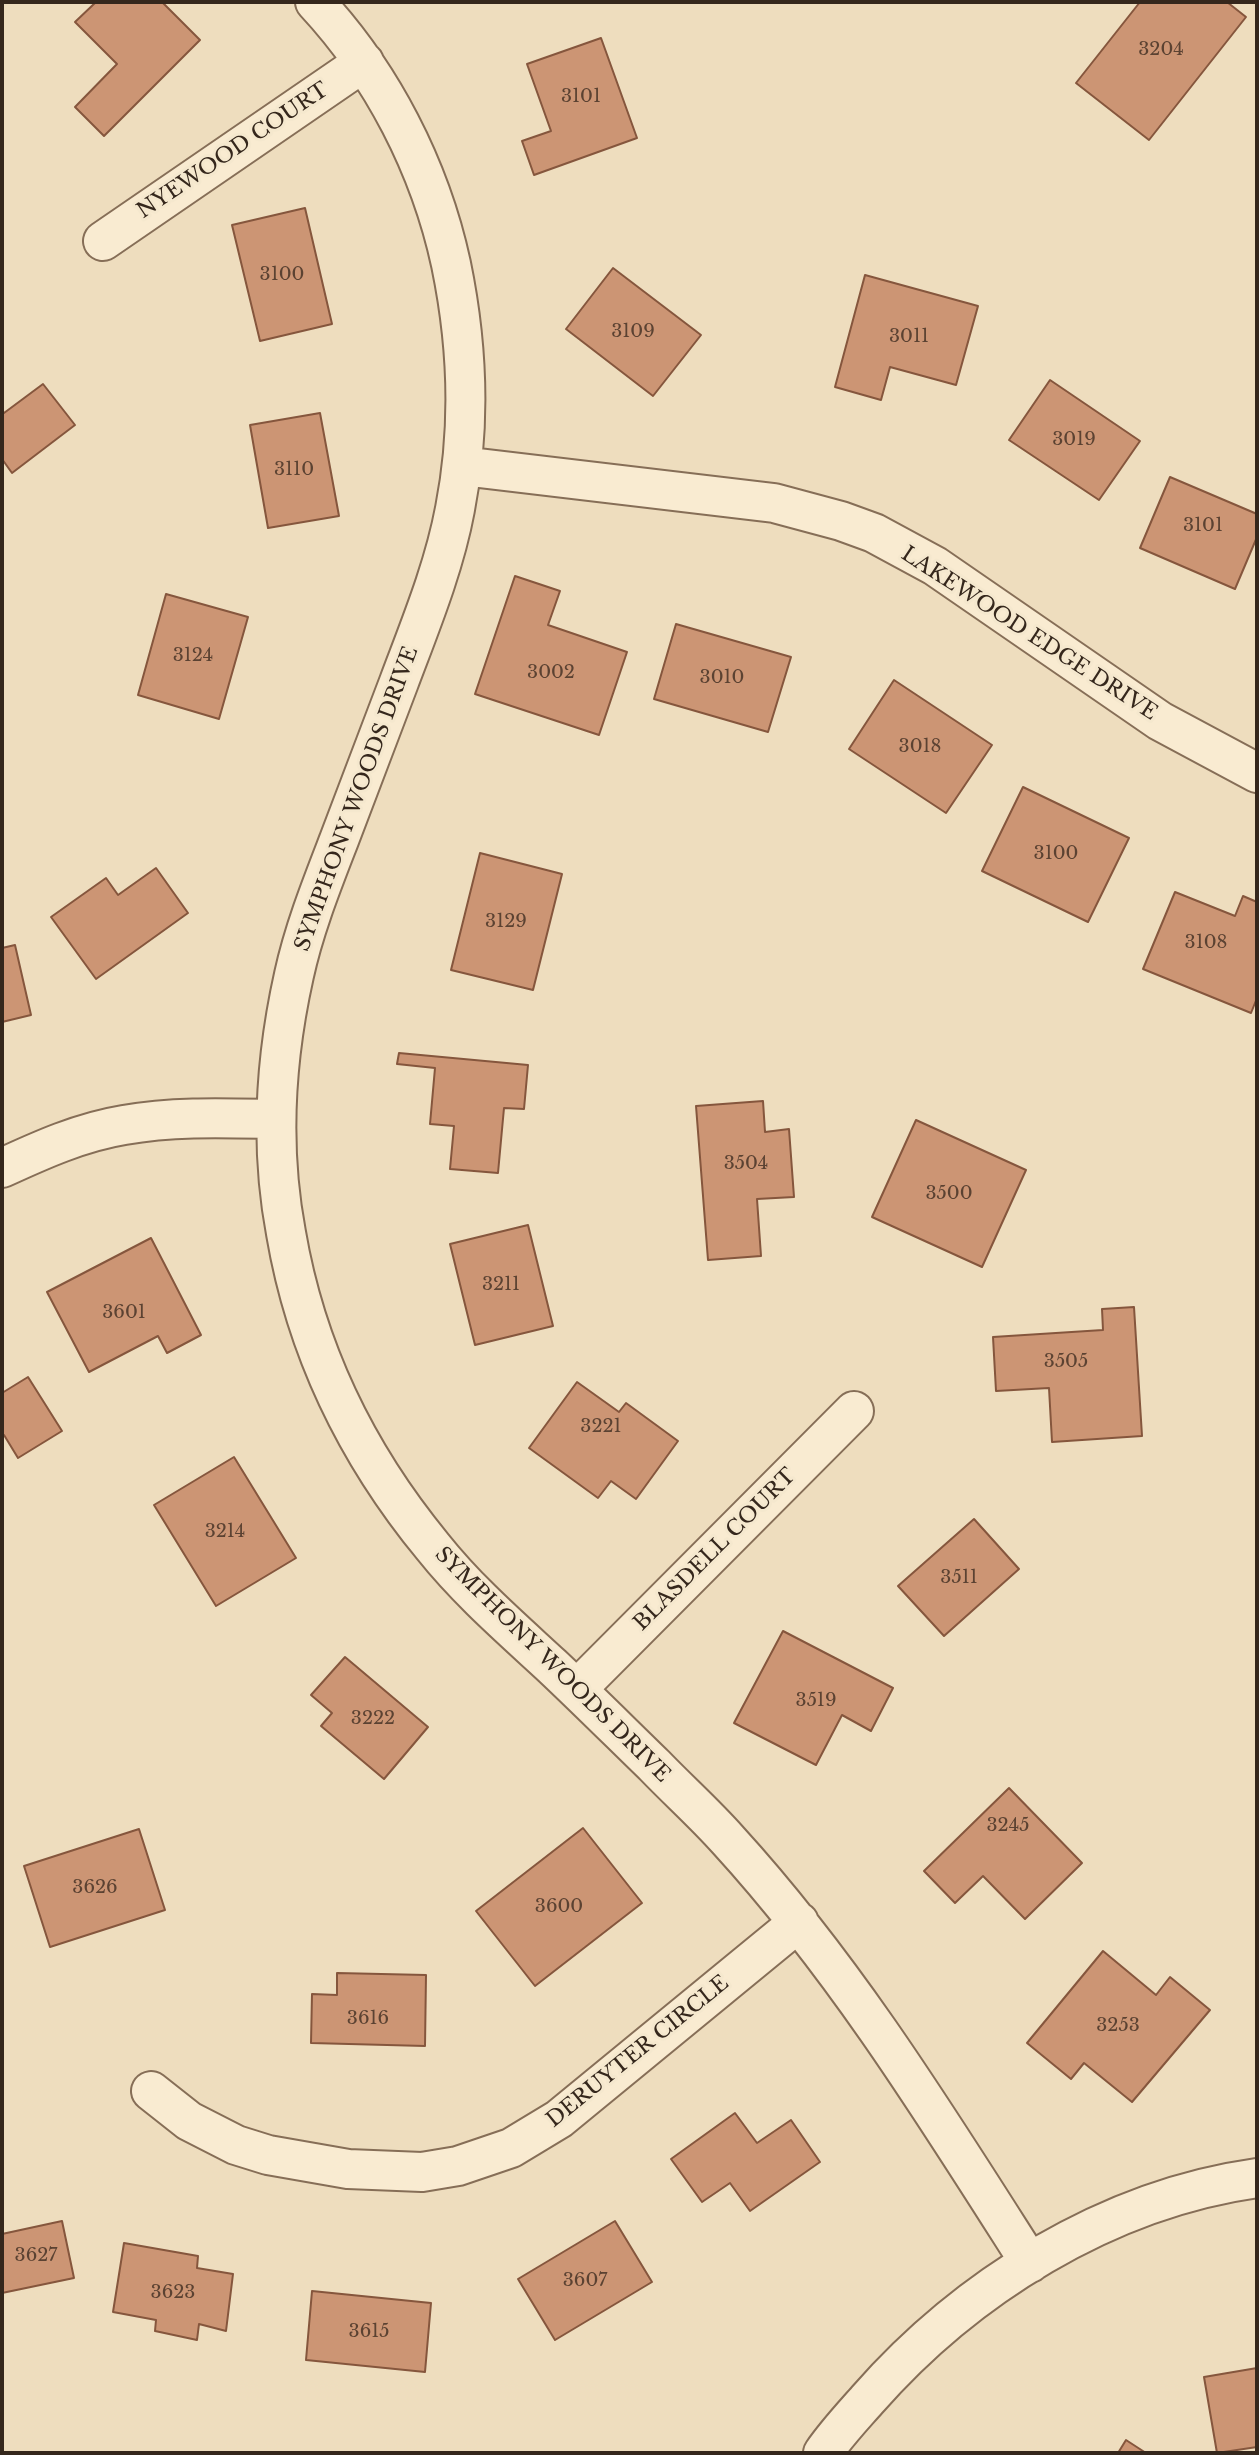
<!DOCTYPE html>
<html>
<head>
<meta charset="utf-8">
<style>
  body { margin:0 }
  #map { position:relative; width:1259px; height:2455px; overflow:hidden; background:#eeddbe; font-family:"Libre Baskerville",serif }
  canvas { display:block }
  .frame { position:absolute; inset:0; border:4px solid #35271c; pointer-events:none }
</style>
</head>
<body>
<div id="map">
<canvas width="1259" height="2455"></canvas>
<div class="frame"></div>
</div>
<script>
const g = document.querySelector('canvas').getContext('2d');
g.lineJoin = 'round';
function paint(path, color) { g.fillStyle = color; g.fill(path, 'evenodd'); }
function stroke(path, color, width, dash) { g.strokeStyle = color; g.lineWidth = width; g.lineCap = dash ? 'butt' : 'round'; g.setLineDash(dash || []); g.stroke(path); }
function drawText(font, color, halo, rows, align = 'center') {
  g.font = font + ' "Libre Baskerville",serif'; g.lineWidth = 6; g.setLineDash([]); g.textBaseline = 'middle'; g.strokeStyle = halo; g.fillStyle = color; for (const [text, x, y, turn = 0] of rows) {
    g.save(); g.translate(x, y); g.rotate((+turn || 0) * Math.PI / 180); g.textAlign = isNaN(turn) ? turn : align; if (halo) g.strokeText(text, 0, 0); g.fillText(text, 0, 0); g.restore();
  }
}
const building = new Path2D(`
  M96 2H162L200 40 104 136 75 107 117 64 75 22Z
  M1140 2H1227L1246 17 1149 140 1076 83Z
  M601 38 637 138 534 175 522 141 551 131 527 64Z
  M305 208 332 324 260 341 232 225Z
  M613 268 701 335 653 396 566 329Z
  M865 275 978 306 956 385 890 367 881 400 835 387Z
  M1050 380 1140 441 1099 500 1009 440Z
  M43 384 75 425 12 473 2 459V410L4 413Z
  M320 413 339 516 268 528 250 425Z
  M1170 477 1257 514V537L1235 589 1140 548Z
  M515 576 560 591 548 625 627 652 599 735 475 694Z
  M166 594 248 617 219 719 138 695Z
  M676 624 791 657 768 732 654 699Z
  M894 680 992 745 946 813 849 749Z
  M1023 787 1129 838 1088 922 982 871Z
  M480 853 562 874 533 990 451 970Z
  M156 868 188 913 96 979 51 917 106 878 118 895Z
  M1175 892 1235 916 1243 896 1257 902V998L1251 1013 1143 969Z
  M15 945 31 1015 2 1022V948Z
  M399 1053 528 1065 524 1109 504 1108 498 1173 450 1169 454 1126 430 1124 435 1068 397 1064Z
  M763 1101 765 1132 789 1129 794 1197 757 1199 761 1256 708 1260 696 1106Z
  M916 1120 1026 1170 982 1267 872 1217Z
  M528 1225 553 1326 475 1345 450 1244Z
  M151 1238 201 1335 167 1353 158 1336 89 1372 47 1292Z
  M1134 1307 1142 1436 1052 1442 1049 1388 996 1391 993 1337 1103 1330 1102 1309Z
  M28 1377 62 1431 18 1458 4 1435 2 1436V1393Z
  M577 1382 619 1412 626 1403 678 1441 636 1499 611 1481 598 1498 529 1448Z
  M234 1457 296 1558 216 1606 154 1505Z
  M974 1519 1019 1569 944 1636 898 1586Z
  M783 1631 893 1688 871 1731 842 1715 816 1765 734 1723Z
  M345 1657 428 1727 384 1779 321 1726 332 1713 311 1695Z
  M1009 1788 1082 1863 1025 1919 983 1876 955 1903 924 1871Z
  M583 1828 642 1903 535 1986 476 1911Z
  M139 1829 165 1910 50 1947 24 1866Z
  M1103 1951 1156 1995 1170 1977 1210 2010 1132 2102 1084 2063 1071 2079 1027 2043Z
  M337 1973 426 1975 425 2046 311 2043 312 1994 337 1995Z
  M735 2113 757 2143 791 2120 820 2162 750 2211 730 2183 702 2202 671 2159Z
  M62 2221 74 2278 2 2293V2234Z
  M615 2221 652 2282 555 2340 518 2279Z
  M124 2243 198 2256 197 2268 233 2274 226 2331 199 2324 197 2340 155 2331 156 2320 113 2312Z
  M312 2291 431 2303 425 2372 306 2360Z
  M1257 2368V2447L1217 2453 1204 2377Z
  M1126 2440 1146 2453H1118Z`);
paint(building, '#cc9574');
stroke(building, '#85563d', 2);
const minor = new Path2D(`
  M315 2C382 74 430 167 451 264 468 346 471 427 455 509 444 568 420 626 399 682 379 734 359 787 339 840 322 884 304 929 294 975 275 1060 270 1148 286 1233 306 1350 358 1456 433 1547 468 1591 512 1629 552 1666 587 1699 621 1733 655 1766 679 1791 705 1814 728 1840 845 1968 937 2117 1030 2263
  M103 241 364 62
  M462 466 774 503 841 521 874 533 935 566 1160 721 1257 773
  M2 1168C41 1150 81 1132 124 1125 174 1116 225 1118 275 1119
  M577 1689 854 1411
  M151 2091 189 2121 236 2145 268 2155 348 2169 422 2172 458 2166 511 2148 559 2119 799 1922
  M823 2453C836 2434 852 2417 867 2400 966 2287 1107 2199 1257 2178`);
stroke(minor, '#866e57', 42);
stroke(minor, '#f9ebd1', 38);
drawText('18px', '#5b4232', null, [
  ["3204",1161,50],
  ["3101",581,97],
  ["3100",282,275],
  ["3109",633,332],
  ["3011",909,337],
  ["3019",1074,440],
  ["3110",294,470],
  ["3101",1203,526],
  ["3124",193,656],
  ["3002",551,673],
  ["3010",722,678],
  ["3018",920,747],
  ["3100",1056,854],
  ["3129",506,922],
  ["3108",1206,943],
  ["3504",746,1164],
  ["3500",949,1194],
  ["3211",501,1285],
  ["3601",124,1313],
  ["3505",1066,1362],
  ["3221",601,1427],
  ["3214",225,1532],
  ["3511",959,1578],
  ["3519",816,1701],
  ["3222",373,1719],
  ["3245",1008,1826],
  ["3626",95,1888],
  ["3600",559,1907],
  ["3616",368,2019],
  ["3253",1118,2026],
  ["3627",36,2256],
  ["3607",585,2281],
  ["3623",173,2293],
  ["3615",369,2332]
]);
drawText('21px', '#35271c', '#f5e8ce', [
  ["NYEWOOD COURT",233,151,-34],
  ["LAKEWOOD EDGE DRIVE",1029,634,33],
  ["SYMPHONY WOODS DRIVE",357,799,-70],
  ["BLASDELL COURT",715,1550,-45],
  ["SYMPHONY WOODS DRIVE",552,1665,45],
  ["DERUYTER CIRCLE",638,2052,-39]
]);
</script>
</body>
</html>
